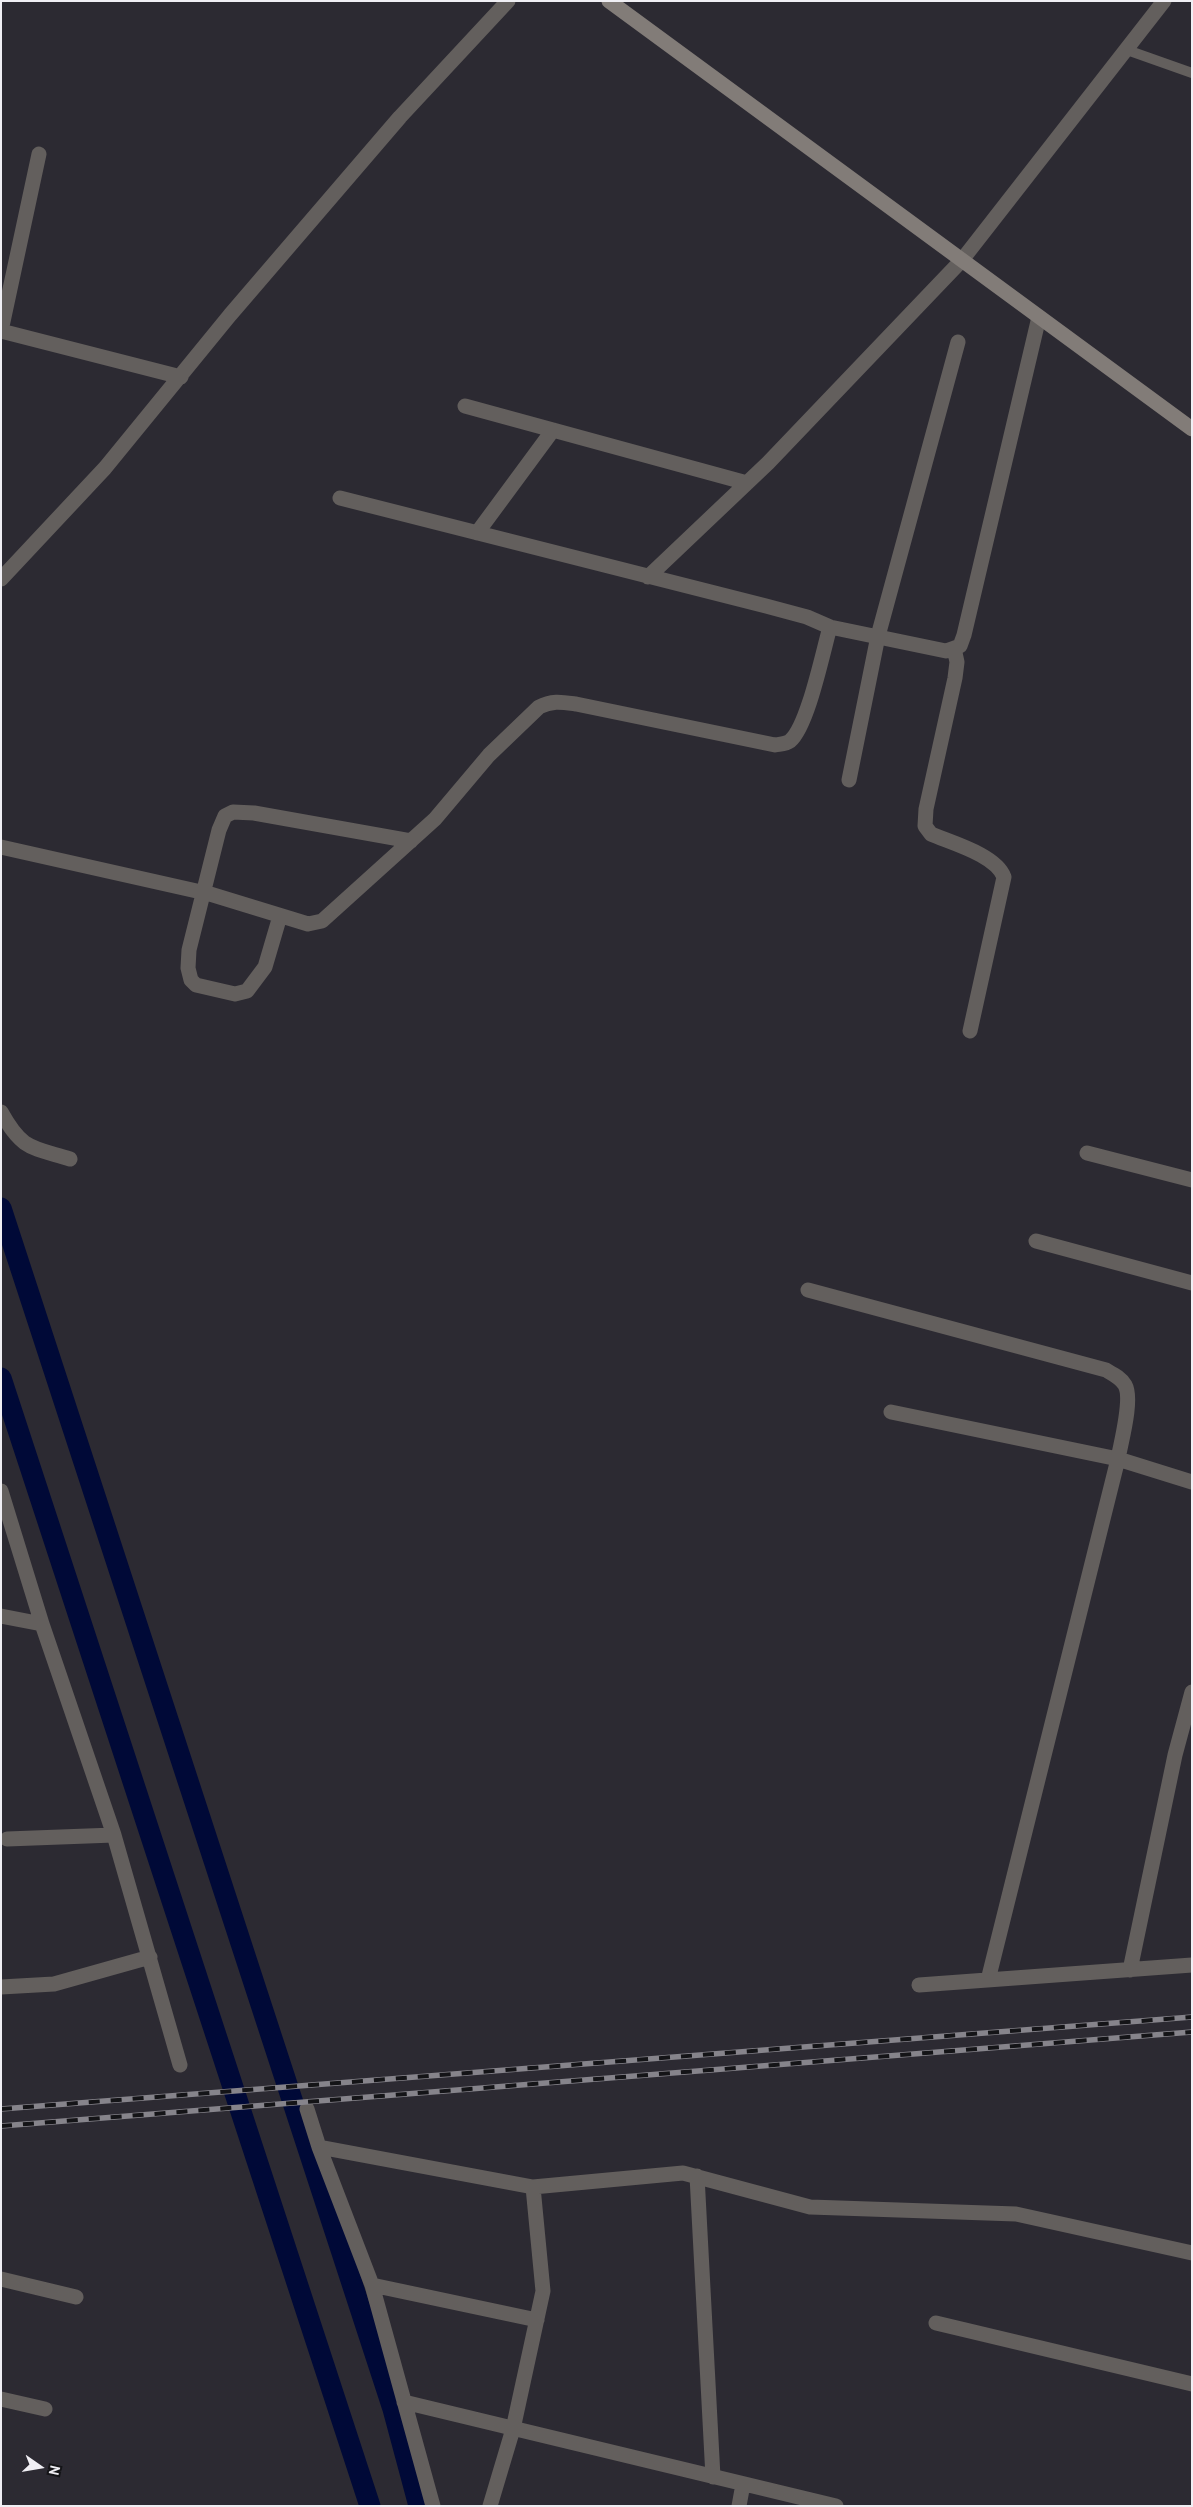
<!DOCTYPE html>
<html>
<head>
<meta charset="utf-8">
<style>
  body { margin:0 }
  #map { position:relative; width:1193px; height:2507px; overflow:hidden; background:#2c2a32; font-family:"PT Sans",sans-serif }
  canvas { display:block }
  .frame { position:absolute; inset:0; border:2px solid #f0eff4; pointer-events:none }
  .north { position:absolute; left:15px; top:2442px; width:50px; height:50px; -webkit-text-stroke:4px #141417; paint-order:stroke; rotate:103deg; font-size:14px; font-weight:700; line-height:20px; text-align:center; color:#f0eff4 }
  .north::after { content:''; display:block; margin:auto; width:18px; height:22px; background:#f0eff4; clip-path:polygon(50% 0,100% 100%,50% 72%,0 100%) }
</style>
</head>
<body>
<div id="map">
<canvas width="1193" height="2507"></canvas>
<div class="frame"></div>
<div class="north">N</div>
</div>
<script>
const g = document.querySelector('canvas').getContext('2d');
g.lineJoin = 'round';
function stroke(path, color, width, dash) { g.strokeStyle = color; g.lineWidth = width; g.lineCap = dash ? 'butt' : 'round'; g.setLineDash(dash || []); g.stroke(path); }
stroke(new Path2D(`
  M1 1208 393 2409 419 2506
  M1 1378 370 2506`), '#000937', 21);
stroke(new Path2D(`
  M1127 50 1192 73`), '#635f5d', 10);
stroke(new Path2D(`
  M1 331 181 377
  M1 331 39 154
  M465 406 747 483
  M340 498 766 606 807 617 830 627 946 651 960 646 964 635 1039 317
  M477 533 553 430
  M648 577 768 463 962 260 1164 1
  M1 579 105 468 230 315 400 117 508 1
  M954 648 957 662 955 678 926 809 925 826 931 834C952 843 996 855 1004 877L970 1031
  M849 780 878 636 958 342
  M1 847 210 894 308 924 322 921 435 819 489 755 539 707C552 700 562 702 576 704L775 745C780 744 786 744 790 741 808 726 823 651 830 627
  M280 916 265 967 247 991 235 994 196 985 191 980 188 968 189 950 219 830 225 816 233 812 254 813 411 841
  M1 1112C22 1150 31 1147 70 1159
  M1087 1153 1192 1180
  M1036 1241 1192 1283
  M808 1290 1106 1370C1113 1374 1121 1378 1125 1385 1133 1399 1121 1442 1118 1459L988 1980
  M891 1412 1118 1459 1192 1482
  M1 1491 42 1624 114 1835 180 2065
  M1 1616 42 1624
  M7 1839 114 1835
  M1130 1970 1175 1755 1192 1692
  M919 1985 1192 1965
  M1 1987 54 1984 150 1957
  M307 2109 319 2147 372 2285 433 2506
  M319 2147 533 2187 683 2173 810 2207 1016 2214 1192 2253
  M697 2176 713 2477
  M1 2279 76 2297
  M372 2285 537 2320
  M936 2323 1192 2384
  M1 2399 45 2409
  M404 2402 836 2506
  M490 2506 513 2429 543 2291 533 2187
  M739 2506 743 2484`), '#635f5d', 15);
stroke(new Path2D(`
  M609 1 1192 429`), '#827c78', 15);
const rail = new Path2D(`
  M1 2109 1192 2017
  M1 2126 1192 2032`);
stroke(rail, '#86848b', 5.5);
stroke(rail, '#141417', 4, [11]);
</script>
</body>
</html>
